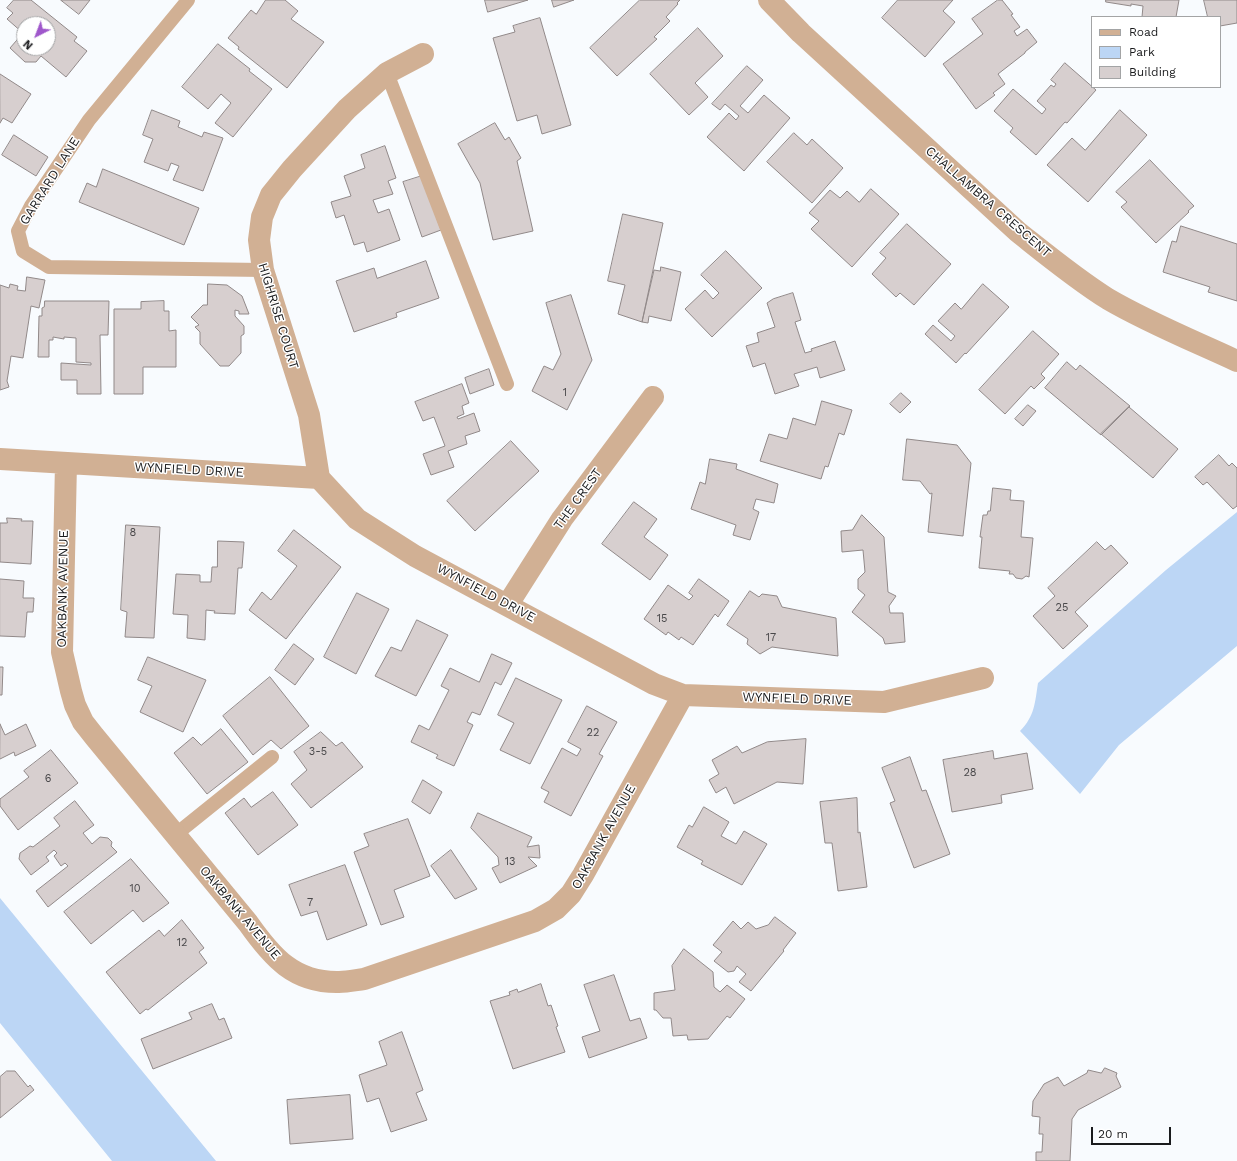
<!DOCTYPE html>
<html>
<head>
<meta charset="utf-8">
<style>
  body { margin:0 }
  #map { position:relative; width:1237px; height:1161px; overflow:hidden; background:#f8fbfe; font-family:"Work Sans",sans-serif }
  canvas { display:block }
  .legend { position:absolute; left:1091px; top:16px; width:130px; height:72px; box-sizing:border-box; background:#fff; border:1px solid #a3a4a5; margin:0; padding:5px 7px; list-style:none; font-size:12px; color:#1a1b1d }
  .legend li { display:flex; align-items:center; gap:8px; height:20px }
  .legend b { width:20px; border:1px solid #a3a4a5 }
  .north { position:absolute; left:16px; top:16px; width:40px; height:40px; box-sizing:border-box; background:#fff; border:1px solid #a3a4a5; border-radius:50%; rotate:222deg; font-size:11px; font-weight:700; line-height:16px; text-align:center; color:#1a1b1d }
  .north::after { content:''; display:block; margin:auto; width:14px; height:18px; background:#9f57cb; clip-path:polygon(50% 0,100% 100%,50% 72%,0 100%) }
  .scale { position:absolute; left:1091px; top:1127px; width:80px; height:18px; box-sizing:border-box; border:2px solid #1a1b1d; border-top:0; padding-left:5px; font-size:12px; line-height:14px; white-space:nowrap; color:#1a1b1d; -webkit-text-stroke:3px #fff; paint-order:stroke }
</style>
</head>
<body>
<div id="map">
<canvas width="1237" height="1161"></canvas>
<ul class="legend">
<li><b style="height:5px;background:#d1b094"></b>Road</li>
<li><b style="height:11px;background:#bcd6f5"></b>Park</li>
<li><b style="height:11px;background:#d7cfcf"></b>Building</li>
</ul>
<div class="north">N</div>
<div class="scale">20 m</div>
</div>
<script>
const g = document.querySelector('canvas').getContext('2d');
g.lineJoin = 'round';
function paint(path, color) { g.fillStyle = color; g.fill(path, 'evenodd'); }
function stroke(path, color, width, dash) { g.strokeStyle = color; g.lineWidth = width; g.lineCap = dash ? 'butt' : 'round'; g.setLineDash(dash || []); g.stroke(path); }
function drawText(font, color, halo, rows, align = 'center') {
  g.font = font + ' "Work Sans",sans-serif'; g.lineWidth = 3; g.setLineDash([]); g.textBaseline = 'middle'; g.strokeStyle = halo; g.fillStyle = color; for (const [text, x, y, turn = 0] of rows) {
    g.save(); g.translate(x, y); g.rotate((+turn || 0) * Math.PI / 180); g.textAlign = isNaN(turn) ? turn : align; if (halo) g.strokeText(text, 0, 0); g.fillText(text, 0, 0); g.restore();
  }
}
paint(new Path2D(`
  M1237 512V646L1119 745 1080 794 1020 731C1035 716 1035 702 1038 683L1166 570Z
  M0 898 216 1161H112L0 1023Z`), '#bcd6f5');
const building = new Path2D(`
  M14 0H31L77 37 74 41 87 51 66 77 41 56 36 62H25L10 48 23 33 7 19 13 13 7 8ZM24 24H48V48H24Z
  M61 0H90L79 14Z
  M266 0H285L298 11 291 19 324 42 287 88 238 49 239 47 228 38 251 10 256 14Z
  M485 0H528L488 12Z
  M552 0H574L554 7Z
  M640 0H680L677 3 678 4 666 17 670 21 654 37 657 39 617 76 590 48Z
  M898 0H953L943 11 955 22 925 57 882 18Z
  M998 0H1002L1013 14 1011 15 1020 27 1014 31 1017 36 1027 29 1037 42 1025 52V53L998 74 1005 84 993 93 995 95 976 109 943 64 983 34 972 19Z
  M1106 0H1179L1176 17H1142L1143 6 1131 4V6L1106 2Z
  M1204 0H1237V23L1220 26V17H1208Z
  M540 18 571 125 542 134 537 115 517 121 493 38 515 32 513 26Z
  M698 28 723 56 695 83 708 97 689 115 650 74Z
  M218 44 250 69 249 71 272 89 233 137 215 123 231 103 221 94 208 109 182 87Z
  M1065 63 1096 90 1067 123 1065 122 1036 155 1010 132 1013 128 994 111 1013 89 1042 114 1046 109 1037 101 1051 85 1054 87 1056 84 1051 80Z
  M747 66 763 80 740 106 748 113 764 95 790 118 744 171 707 137 729 113 736 120 739 116 725 104 720 110 712 104Z
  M0 74 31 94 12 123 3 118 0 123Z
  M152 110 180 121 178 127 202 137 204 132 223 138 203 191 173 180 179 166 171 163 168 171 144 162 153 139 143 135Z
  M1120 110 1147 135 1088 202 1047 165 1072 138 1085 150Z
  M495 123 505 140 509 137 521 158 517 161 533 231 493 240 480 183 458 144Z
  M794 133 807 145 812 139 843 168 812 203 767 162Z
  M14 135 48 157 36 176 2 155Z
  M385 146 396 178 388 181 393 194 373 200 378 213 389 209 400 240 367 252 364 242 354 245 344 215 336 218 331 202 351 196 344 176 365 168 361 155Z
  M1150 160 1194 206 1188 211 1189 212 1156 243 1121 207 1127 202 1116 192Z
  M103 169 199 208 184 245 79 202 87 183 96 187Z
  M422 176 441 230 422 237 403 182Z
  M871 189 899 214 852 267 811 229 819 221 809 213 830 190 840 198 847 191 859 202Z
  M623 214 663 223 642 322 618 314 625 285 608 281Z
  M907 224 951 264 914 305 900 293 896 297 872 274 886 258 880 253Z
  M1181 226 1237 244V301L1208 292 1210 287 1163 272 1172 241 1176 242Z
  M726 251 762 288 712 337 685 309 705 290 713 299 719 293 701 275Z
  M426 261 439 298 396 313 397 317 354 332 336 281 374 268 377 278Z
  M661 267 681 272 671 321 649 316 648 323 642 322 654 270 660 271Z
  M27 277 45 280 39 308 31 306 23 358 11 356 7 381 9 387 0 390V285L9 288 10 284 18 286 17 290 25 291Z
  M208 284 227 285 242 296 249 314H239V311L235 310V316L244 326V334L241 336V353L229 366H220L200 344V332L195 327 199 325 191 317 203 305H207Z
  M983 284 1009 307 966 354 965 353 956 363 925 334 933 325 951 341 955 336 938 321 955 303 961 309Z
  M793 293 801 320 795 322 805 353 812 351 811 349 835 341 845 370 820 378 817 367 794 374 799 386 775 394 765 363 753 367 746 346 759 342 757 333 775 327 767 303 773 299Z
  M571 295 592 360 567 410 532 391 544 366 553 370 561 354 546 303Z
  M45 301H109L108 335H100L101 394H77V380H61V363L91 365V363L76 362V338L64 337V339L53 337V340H49V357H38L39 316H42V308L44 307Z
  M164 301V311H169V331L176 330V367H143V394H114V309H141V302Z
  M1033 331 1059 354 1041 374 1045 378 1034 389 1031 386 1005 414 979 390Z
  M1067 362 1076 370 1080 365 1130 406 1101 435 1045 388Z
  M489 369 494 385 470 394 465 378Z
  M462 384 469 403 462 406 464 414 457 417 458 419 474 413 480 431 465 436 467 444 448 451 454 467 431 475 423 454 445 446 434 417 423 421 415 402Z
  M901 393 911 402 900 413 890 404Z
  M822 401 852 410 844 435 839 433 828 467 825 466 821 479 760 461 769 434 787 439 793 418 815 425Z
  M1028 405 1036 411 1023 426 1015 419Z
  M1129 407 1178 449 1153 478 1101 434Z
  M907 439 957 445 971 463 963 536 928 532 932 493 930 494 920 481 903 480Z
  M511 441 539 471 475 531 447 501Z
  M1219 455 1229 466 1232 463 1237 468V506L1233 509 1207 482 1203 485 1195 477Z
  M710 459 737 464 736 469 778 484 774 503 756 499 753 509 759 512 750 540 733 535 736 525 691 509 700 482 705 484Z
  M993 488 1011 490 1010 500 1024 501 1021 537 1033 538 1029 577 1026 576 1022 579 1016 578 1013 574H1009L1010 571 979 568 982 537H980L983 515H987L988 511H990Z
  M634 502 657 519 644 537 668 555 650 580 602 544Z
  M862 515 884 537 888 592 896 596 889 606 890 613H903L905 642 885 644 883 638 852 612 865 595 858 589V579L865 572 863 550 842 552 841 531 852 530Z
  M7 518 22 519 21 521H33L31 564 0 562V523H7Z
  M126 525 160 527 154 638 125 637 127 612 121 610Z
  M294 530 341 567 286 639 249 610 262 592 271 600 297 566 278 551Z
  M218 541 244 542 242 568H238L235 614 214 613 215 611 206 610 205 640 187 638 188 615 173 614 176 574 200 575V582H211L212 567H217Z
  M1097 542 1105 550 1111 545 1128 563 1075 612 1088 626 1063 649 1033 616 1055 596 1048 588Z
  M0 579 24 581 23 598H34L33 612H27L25 637 0 636Z
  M699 579 729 601 718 617 715 614 693 645 681 637 679 640 668 632 666 635 644 619 668 585 689 600 693 596 689 593Z
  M750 591 759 597 762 594 777 596 782 607 836 618 838 656 772 647 760 654 747 644 748 639 727 625Z
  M357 593 389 609 356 674 324 657Z
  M417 620 448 635 416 696 375 676 391 647 401 651Z
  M294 644 314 659 295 685 275 670Z
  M492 654 512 663 501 685 495 682 480 715 472 712 467 722 473 725 454 766 436 758 438 755 411 742 419 725 429 730 449 690 441 686 450 668 479 682Z
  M148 657 206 680 183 732 140 712 152 686 138 680Z
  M0 667H3L2 695H0Z
  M270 677 309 726 281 749 271 740 253 755 223 716Z
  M516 678 562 700 530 764 500 750 514 723 498 715Z
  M587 706 617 722 599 754 603 756 571 816 544 802 549 792 541 788 562 748 577 756 581 749 568 742Z
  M0 724 5 735 26 724 36 746 15 756 14 752 0 759Z
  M221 729 248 762 207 794 174 753 193 737 201 745Z
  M321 732 336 746 342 742 363 767 311 808 291 784 307 770 294 752Z
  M806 739 803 784 777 782 734 804 726 787 716 793 709 780 719 774 712 760 737 746 742 753 767 742Z
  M51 750 78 783 18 830 0 806V799L29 777 24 771Z
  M993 751 994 759 1027 753 1033 789 1001 795 1002 803 952 812 943 760Z
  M910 757 922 791 926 790 950 854 914 868 890 803 895 801 882 768Z
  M423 780 442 792 430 814 412 802Z
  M273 792 298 825 258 855 225 813 244 798 251 807Z
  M857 798 858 833 860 832 867 887 838 891 832 843H825L820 802Z
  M75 801 94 825 83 833 92 844 100 837 108 838 112 842 111 846 117 852 48 907 36 891 68 866 65 863 61 866 54 856 57 853 54 850 46 857 49 861 31 875 19 859 20 853 30 846 33 847 60 826 54 818Z
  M704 807 729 822 721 836 736 844 744 831 767 844 742 885 701 864 703 861 677 847 689 825 692 827Z
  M478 813 532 837 527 847 539 845 540 858 528 857 537 866 500 883 492 868 499 865 498 857 471 828Z
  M408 819 430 876 394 890 404 917 381 925 354 852 369 846 364 834Z
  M451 850 477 889 455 899 431 866Z
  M131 859 169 903 143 922 133 910 91 944 64 912Z
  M345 865 367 925 327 940 317 911 301 916 289 885Z
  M775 917 796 933 783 950 784 951 751 991 739 982 746 974 737 966 734 971 728 972 714 961 722 952 713 945 733 921 741 929 748 922 756 929 768 925Z
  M182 920 204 948 199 952 207 963 148 1010 146 1009 140 1014 106 972 159 930 164 936Z
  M684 949 713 972 714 987 720 992 727 985 745 999 730 1018 727 1016 708 1039 688 1040 687 1035 673 1036 671 1018H663L656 1010H654V993L675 990 672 966Z
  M614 975 630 1021 640 1018 647 1038 589 1058 582 1037 600 1031 584 985Z
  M541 984 548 1006 551 1005 558 1026 556 1027 565 1052 513 1069 490 1001 510 995 509 992 517 989 518 992Z
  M212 1004 219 1020 224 1018 232 1038 153 1069 141 1039 192 1019 189 1013Z
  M402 1032 423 1090 416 1093 427 1120 391 1132 379 1098 367 1102 359 1075 387 1065 379 1042Z
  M1105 1068 1117 1073 1116 1076 1121 1087 1078 1110 1072 1119 1070 1161H1036V1152H1042L1043 1134H1039L1040 1117 1032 1116 1033 1101 1044 1084 1058 1077 1064 1086 1087 1073 1088 1070 1101 1073Z
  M7 1071H15L28 1087 30 1085 34 1090 0 1118V1077Z
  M350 1095 353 1139 290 1144 287 1100Z`);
paint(building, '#d7cfcf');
stroke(building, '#918989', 1);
stroke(new Path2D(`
  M188 0 89 120 31 206 18 231 23 251 49 267 263 270
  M387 73 507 384
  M175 835 272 757`), '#d1b094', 14);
stroke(new Path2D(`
  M0 459 319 478 357 519 415 556 654 684 683 695 884 702 983 678
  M66 463 62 652 71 691 75 705 83 722 94 736 248 923C272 957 294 983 339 982 348 982 356 980 364 979L535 921 556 909 571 894 583 875 683 695
  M319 478 309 415 263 270 259 240 262 217 271 195 292 169 347 109 387 73 423 54
  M508 604 562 519 653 397`), '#d1b094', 22);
stroke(new Path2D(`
  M769 0 801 33 1018 232C1047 255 1076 279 1108 299 1149 323 1194 341 1237 361`), '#d1b094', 22);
drawText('11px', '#49484a', null, [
  ["1",565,393],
  ["8",133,533],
  ["25",1062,608],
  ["15",662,619],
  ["17",771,638],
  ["22",593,733],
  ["3-5",318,752],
  ["28",970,773],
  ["6",48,779],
  ["13",510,862],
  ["10",135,889],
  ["7",310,903],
  ["12",182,943]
]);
drawText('13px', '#1a1b1d', '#fff', [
  ["GARRARD LANE",50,181,-58],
  ["CHALLAMBRA CRESCENT",988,202,41],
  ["HIGHRISE COURT",278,316,73],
  ["WYNFIELD DRIVE",189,470,3],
  ["THE CREST",578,499,-54],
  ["OAKBANK AVENUE",63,589,-89],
  ["WYNFIELD DRIVE",486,593,28],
  ["WYNFIELD DRIVE",797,699,2],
  ["OAKBANK AVENUE",604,837,-61],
  ["OAKBANK AVENUE",240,913,50]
]);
</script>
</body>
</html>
